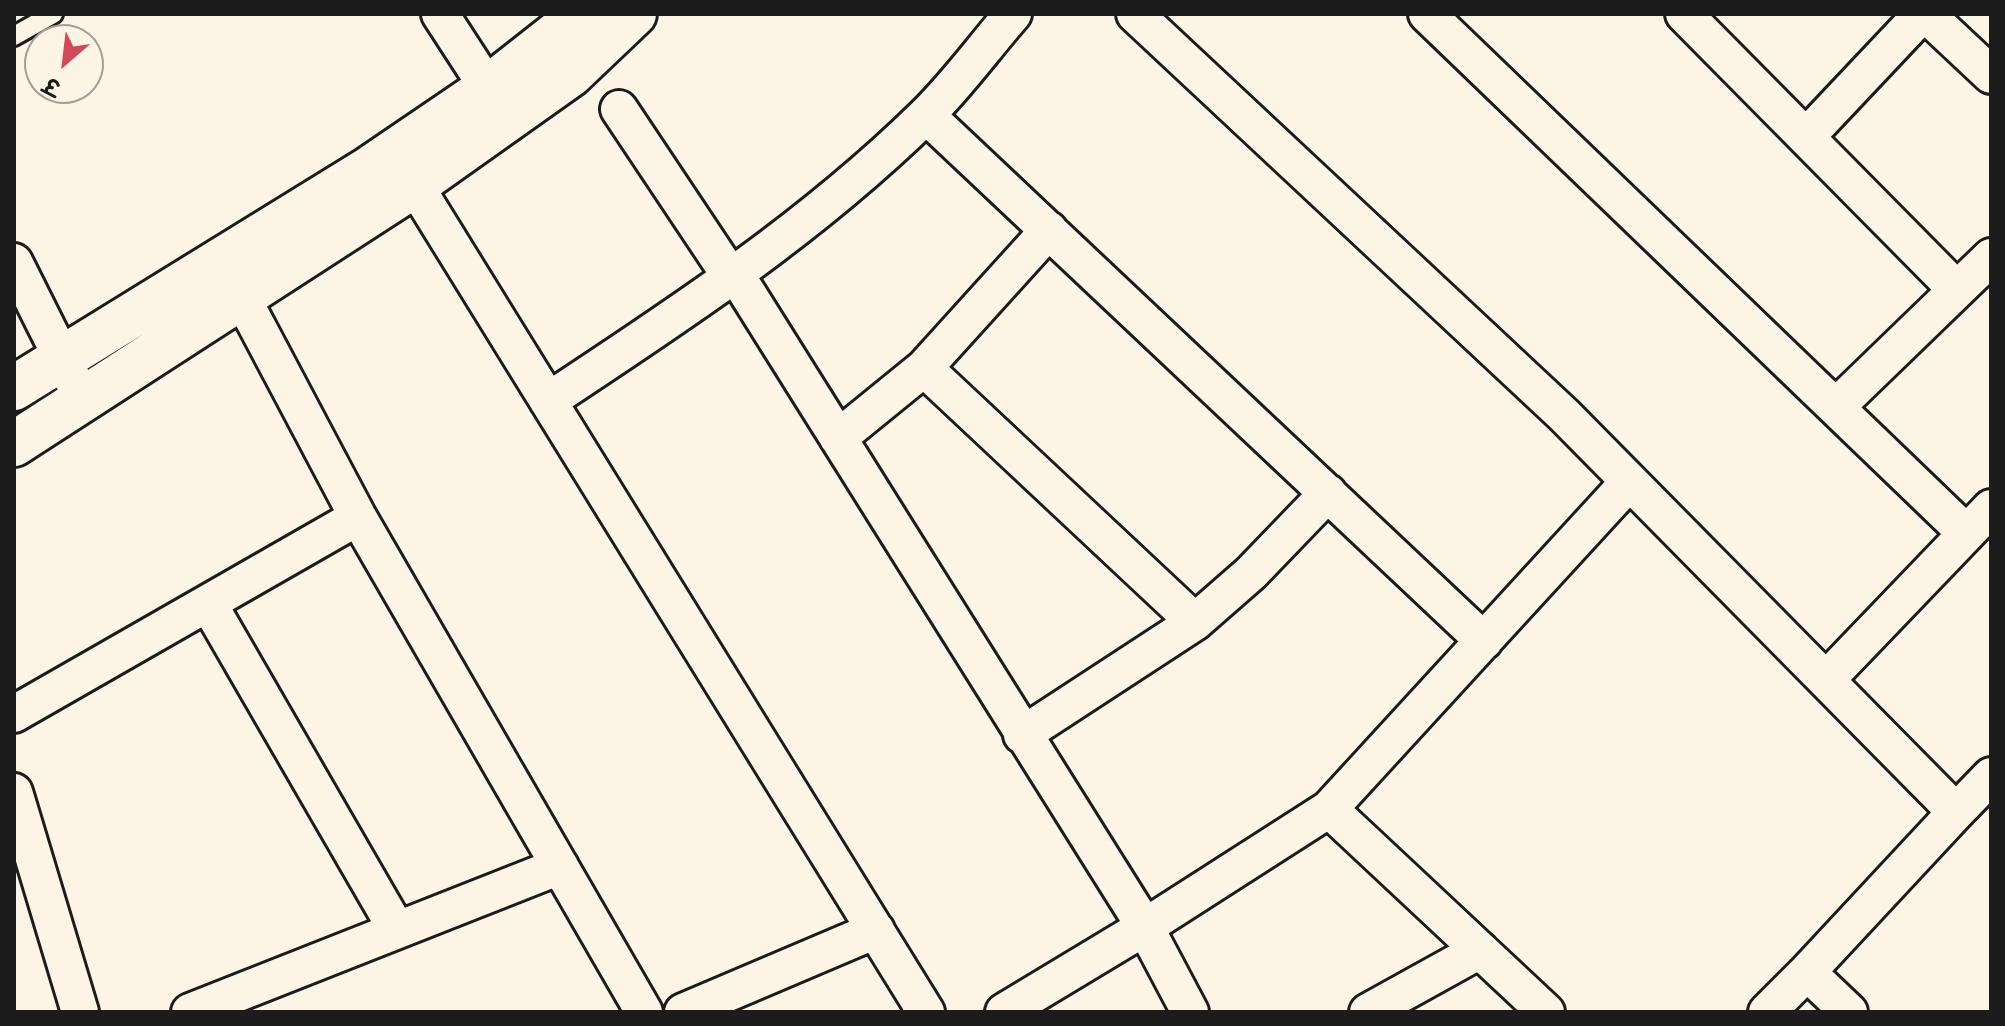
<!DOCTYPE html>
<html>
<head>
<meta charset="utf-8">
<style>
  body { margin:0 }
  #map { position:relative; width:2005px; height:1026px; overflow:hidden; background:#fcf5e5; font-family:"Gochi Hand","Playpen Sans Deva",sans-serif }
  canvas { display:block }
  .frame { position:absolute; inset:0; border:16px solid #1c1c1c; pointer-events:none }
  .north { position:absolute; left:24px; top:24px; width:80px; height:80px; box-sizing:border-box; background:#fcf5e5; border:2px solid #a29e95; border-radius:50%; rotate:208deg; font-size:22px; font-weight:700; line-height:32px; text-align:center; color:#1c1c1c }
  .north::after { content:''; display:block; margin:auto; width:28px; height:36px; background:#d1495b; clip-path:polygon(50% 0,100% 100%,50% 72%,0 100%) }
</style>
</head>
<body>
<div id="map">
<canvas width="2005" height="1026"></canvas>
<div class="frame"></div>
<div class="north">उ</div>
</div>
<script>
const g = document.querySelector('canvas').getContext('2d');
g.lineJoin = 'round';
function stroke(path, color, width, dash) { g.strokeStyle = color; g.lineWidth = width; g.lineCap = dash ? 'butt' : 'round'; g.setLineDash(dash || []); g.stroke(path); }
const service = new Path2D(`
  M14 36 53 14`);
const minor = new Path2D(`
  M440 14 488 88
  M1135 14 1564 415 1956 812 1807 972 1849 1012
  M1427 14 1966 533
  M1684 14 1957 290
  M1926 14 1991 75
  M619 109 727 271 736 275 1145 927 1190 1012
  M926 115 1484 641
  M1806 137 1922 14
  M401 163 926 1012
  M14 262 74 382
  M241 296 358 517 644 1012
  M924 368 1195 622
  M548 401C680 314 812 227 925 116 957 85 984 47 1013 14
  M1836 407 1991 257
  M838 438 924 368 1049 230
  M208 603 397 930
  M1826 680 1991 508
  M14 714 358 517
  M1022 735 1195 622 1251 573 1328 493
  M14 792 80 1012
  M1329 809 1629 482
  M1956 812 1991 776
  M190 1012 560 866
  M683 1012 876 930
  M1004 1012 1145 927 1329 809 1546 1012
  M1368 1012 1480 950
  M1767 1012 1807 972`);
const tertiary = new Path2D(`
  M14 388 369 169 488 88 582 14
  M14 444 416 184 571 74 634 14`);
stroke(service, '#1c1c1c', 24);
stroke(minor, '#1c1c1c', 42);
stroke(tertiary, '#1c1c1c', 50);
stroke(service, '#fcf5e5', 18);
stroke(minor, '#fcf5e5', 36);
stroke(tertiary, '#fcf5e5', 44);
</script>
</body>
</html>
